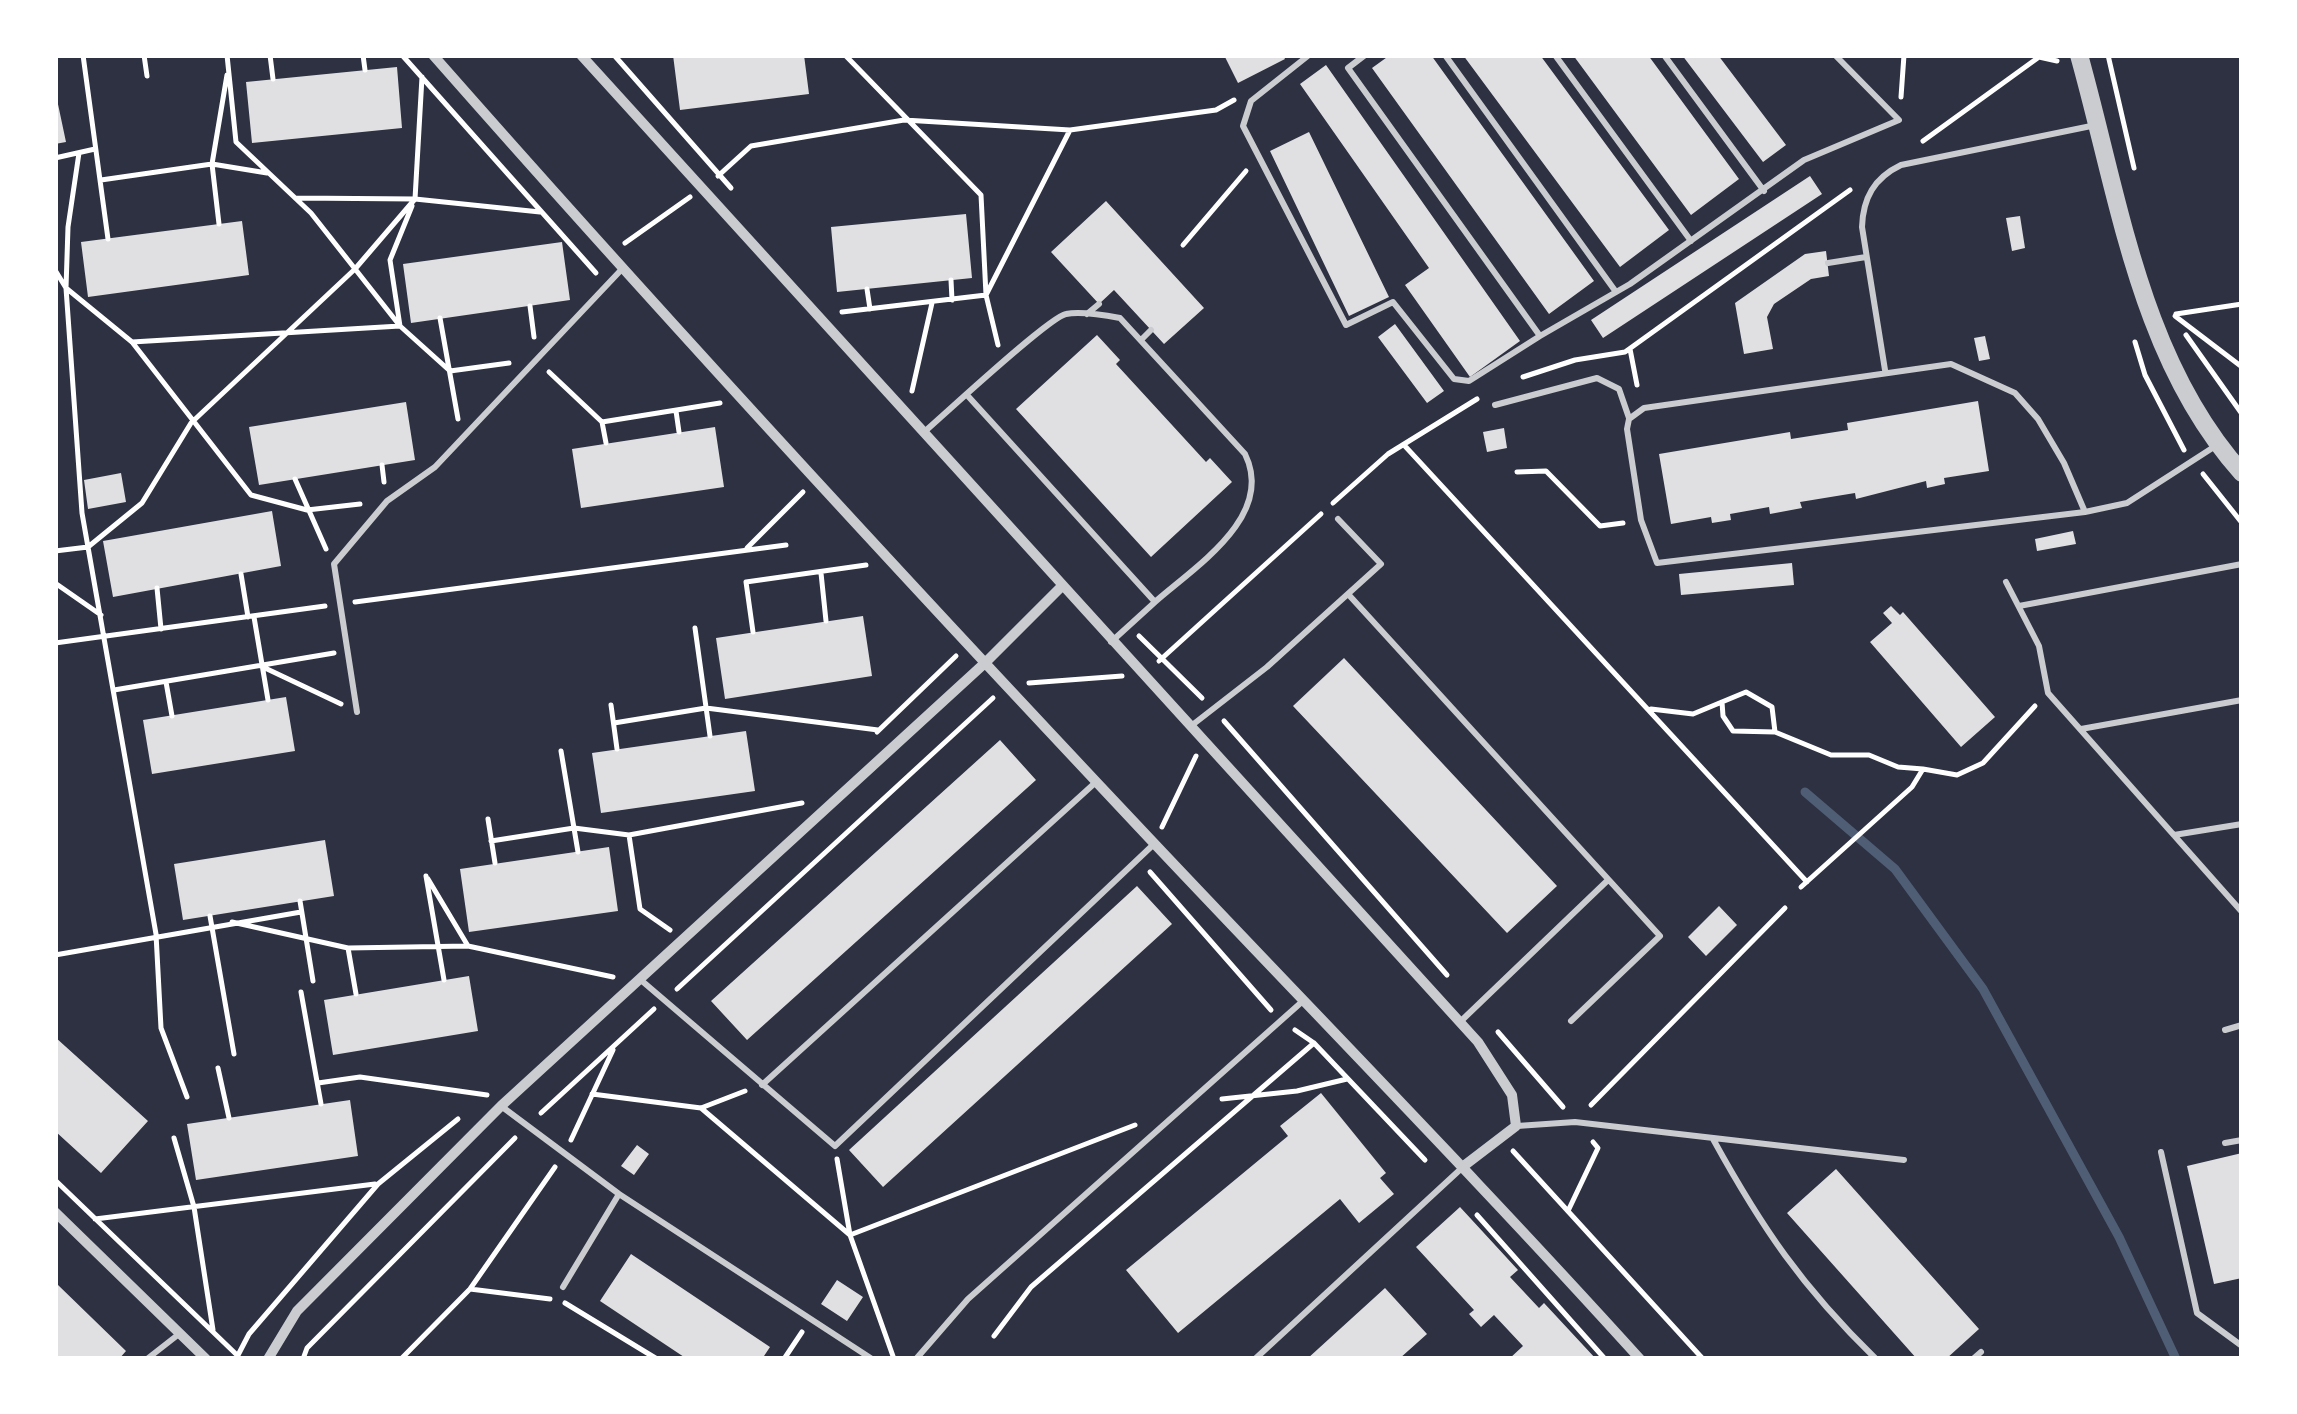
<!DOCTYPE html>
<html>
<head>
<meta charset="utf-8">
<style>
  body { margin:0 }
  #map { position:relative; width:2297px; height:1414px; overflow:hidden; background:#2d3142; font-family:Helvetica,sans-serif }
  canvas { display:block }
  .frame { position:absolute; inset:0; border:58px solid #fff; pointer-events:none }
</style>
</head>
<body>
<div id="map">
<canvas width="2297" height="1414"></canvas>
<div class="frame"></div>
</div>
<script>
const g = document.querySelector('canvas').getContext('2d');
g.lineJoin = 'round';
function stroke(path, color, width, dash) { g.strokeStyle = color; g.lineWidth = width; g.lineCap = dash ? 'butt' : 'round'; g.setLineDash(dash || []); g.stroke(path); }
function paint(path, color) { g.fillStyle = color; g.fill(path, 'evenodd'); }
stroke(new Path2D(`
  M1805 792 1895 869 1983 989 2119 1237 2176 1359`), '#4f5d75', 9);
paint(new Path2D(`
  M673 55H804L809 94 680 110Z
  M1224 55H1283L1285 59 1238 83Z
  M1390 55H1431L1594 281 1549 314 1372 68Z
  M1463 55H1540L1669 230 1620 267Z
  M1573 55H1648L1739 179 1691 215Z
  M1682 55H1718L1786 145 1763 162Z
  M1326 65 1520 341 1470 377 1405 285 1429 268 1300 84Z
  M397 67 402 128 252 143 246 82Z
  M55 90 66 142 55 144Z
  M1309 132 1389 297 1349 316 1270 151Z
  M1810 176 1822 194 1603 338 1591 320Z
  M1106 201 1204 308 1164 344 1114 290 1099 304 1051 252Z
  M966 214 972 278 837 292 831 227Z
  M2020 216 2025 248 2012 251 2006 218Z
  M242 221 249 275 88 297 81 242Z
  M562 242 570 300 411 323 403 264Z
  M1826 251 1829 276 1811 279 1774 304 1767 317 1773 349 1744 354 1735 303 1805 254Z
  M1395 324 1444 391 1427 403 1378 337Z
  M1097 335 1120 360 1116 364 1206 462 1210 458 1232 482 1151 557 1016 409Z
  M1985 336 1990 359 1979 361 1974 338Z
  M1978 401 1989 471 1944 478 1945 484 1927 488 1926 481 1856 499 1855 493 1800 502 1802 508 1770 514 1769 507 1730 514 1731 520 1712 523 1711 517 1671 524 1659 454 1790 432 1791 439 1848 430 1847 423Z
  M406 402 415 460 259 485 249 427Z
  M715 427 724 487 581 508 572 449Z
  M1504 428 1507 448 1487 452 1483 432Z
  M121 473 126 502 88 509 84 480Z
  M272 511 281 566 113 597 103 541Z
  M2073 531 2076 544 2037 551 2035 539Z
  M1792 563 1794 585 1681 595 1679 574Z
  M1891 606 1900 615 1903 612 1995 717 1961 747 1870 642 1892 623 1883 613Z
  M863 616 872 676 725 699 716 638Z
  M1344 658 1557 886 1507 933 1293 706Z
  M286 697 295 751 152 774 143 720Z
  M746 731 755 791 601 813 592 753Z
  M1000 740 1036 780 747 1040 711 1001Z
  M325 840 334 896 183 920 174 864Z
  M609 847 618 911 469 932 460 869Z
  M1137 886 1172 924 883 1187 849 1150Z
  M1719 906 1737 925 1706 956 1688 937Z
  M469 976 478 1031 333 1055 324 1000Z
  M55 1037 148 1121 101 1173 55 1131Z
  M1321 1093 1386 1173 1380 1178 1394 1194 1359 1223 1340 1199 1178 1333 1126 1270 1288 1136 1280 1126Z
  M350 1100 358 1156 196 1180 187 1124Z
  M637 1145 649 1154 634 1175 621 1166Z
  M2242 1153V1278L2214 1284 2187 1166Z
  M1836 1169 1979 1329 1946 1359H1917L1787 1213Z
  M1460 1207 1518 1270 1510 1277 1539 1308 1544 1303 1596 1359H1509L1523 1346 1494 1315 1481 1327 1469 1314 1474 1310 1416 1247Z
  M631 1254 770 1347 762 1359H687L600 1301Z
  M837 1280 863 1297 847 1321 821 1304Z
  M57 1284 126 1351 119 1359H55Z
  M1385 1288 1427 1334 1399 1359H1307Z`), '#e0e0e3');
stroke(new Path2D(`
  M83 55 108 239
  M144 55 147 76
  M227 55 236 142 311 213 400 326 450 371 509 363
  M270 55 273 79
  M363 55 365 70
  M402 55 596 273
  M614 55 731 188
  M2108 55 2134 168
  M1901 97 1904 55
  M1923 141 2039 57 2057 61
  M79 153 68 227 66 288 132 342 251 495 307 510 360 504
  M55 158 95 149
  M718 176 751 146 904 120 1070 130 1216 110 1234 100
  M101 180 212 164 227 75
  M296 198 415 199 540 212
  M219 224 212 164 267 173
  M625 243 690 197
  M1183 245 1246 171
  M55 270 66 288 82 513 156 934 161 1028 187 1097
  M951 280 952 300
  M867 289 870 309
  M530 306 534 337
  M842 312 986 295 981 195 845 55
  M2176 314 2242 304
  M2175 316 2242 367
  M440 318 458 419
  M2186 335 2242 414
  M132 342 400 326 390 260 412 206
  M2135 342 2145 375 2184 450
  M998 345 986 295 1070 130
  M1630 349 1637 385
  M549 372 602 422 720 403
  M1523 377 1575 360 1625 352 1850 190
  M912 391 932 303
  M676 411 679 432
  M602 422 606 443
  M1404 445 1807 882
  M382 465 384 482
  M1517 472 1546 471 1600 526 1623 523
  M2203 474 2242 523
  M295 479 326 549
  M1333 503 1388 454 1477 399
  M747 548 803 492
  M55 551 88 547 142 503 191 423 355 269 415 199 422 77
  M821 573 826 621
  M241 574 248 617
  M55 583 101 615
  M157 588 161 629
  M355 602 786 545
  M254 617 268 700
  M695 628 710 736
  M753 632 746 582 866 565
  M1139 636 1202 698
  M55 643 325 606
  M1159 661 1321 514
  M265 668 341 704
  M166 682 172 716
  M1029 683 1122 676
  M114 690 334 653
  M1722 702 1723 716 1733 731 1775 732 1831 755H1869L1898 767 1923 769
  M611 705 617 749
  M1651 709 1693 714 1746 692 1772 707 1775 732
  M1224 721 1447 975
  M614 723 706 708 878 730
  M877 732 956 656
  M561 751 578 852
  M488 819 495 863
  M1162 827 1196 756
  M629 835 640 909 670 930
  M491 841 574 828 629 835 802 803
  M1150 872 1271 1010
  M426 876 444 980
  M428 879 468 946
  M1801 887 1912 787 1923 769 1957 775 1983 763 2035 706
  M300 901 313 981
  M210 916 234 1054
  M232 922 348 948 468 946 613 977
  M348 948 356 994
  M55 955 301 912
  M677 989 993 698
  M301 992 321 1104
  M1295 1030 1314 1043 1425 1160
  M1498 1032 1563 1107
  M218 1068 229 1118
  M318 1083 360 1077 487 1095
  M592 1094 701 1108 745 1091
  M1222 1099 1297 1091 1347 1079
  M1591 1105 1785 908
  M701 1108 850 1235 1135 1125
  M541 1113 654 1009
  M174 1138 194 1207 213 1330
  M571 1140 613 1050
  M1513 1151 1703 1359
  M837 1159 850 1235 894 1359
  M55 1180 238 1356
  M1568 1211 1598 1148 1593 1142
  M1477 1215 1605 1359
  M95 1219 375 1184
  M470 1289 550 1299
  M565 1303 657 1359
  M994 1336 1031 1287 1314 1043
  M236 1359 249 1334 378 1184 458 1119
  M303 1359 307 1348 515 1138
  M401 1359 470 1289 555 1167
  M784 1359 802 1332`), '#fff', 5);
stroke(new Path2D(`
  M1309 55 1251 101 1243 126 1346 325 1393 302 1454 379 1469 381 1540 336
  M1365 55 1348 68 1540 336 1630 284 1804 160 1899 120 1835 55
  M1445 55 1616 292
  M1555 55 1691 241
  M1664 55 1764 191
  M1828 263 1866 257
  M1087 314 1099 304
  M1141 340 1151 330
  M1885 370 1862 227C1863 198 1874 178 1901 165L2096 125
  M1495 405 1597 378 1619 389 1629 418
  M923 433C944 415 1049 317 1066 314 1081 311 1104 315 1120 318L1245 454C1276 517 1193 568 1155 602L967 395
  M2085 512 2064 463 2038 419 2015 393 1951 364 1644 408 1629 419 1627 429 1641 520 1657 563 2085 512 2127 503 2217 445
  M2006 582 2039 646 2048 693 2242 912
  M1348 594 1660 936 1571 1021
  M2019 606 2242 564
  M1111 642 1155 602
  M357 712 334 564 387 501 435 467 622 269
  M1191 726 1267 667 1381 564 1338 519
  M2081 729 2242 700
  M2174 835 2242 824
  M642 981 835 1146 1154 844
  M1460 1022 1608 880
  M2225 1030 2242 1025
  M762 1085 1096 782
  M501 1106 619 1194 872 1359
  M1517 1126 1575 1122 1904 1160
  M1713 1139C1762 1228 1802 1287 1876 1359
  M2225 1143 2242 1140
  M2161 1152 2197 1313 2242 1346
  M563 1287 619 1194
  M147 1359 179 1334
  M916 1359 968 1299 1304 1000
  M1255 1359 1464 1166
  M1973 1359 1981 1352`), '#caccd0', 6);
stroke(new Path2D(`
  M433 55C667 321 907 581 1150 839 1314 1013 1480 1182 1640 1359
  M581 55 1478 1042 1512 1095 1516 1126 1465 1165
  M55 1212 206 1359
  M268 1359 297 1311 501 1106 986 662 1061 587`), '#caccd0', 10);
stroke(new Path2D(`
  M2079 55C2119 197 2140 360 2242 473`), '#caccd0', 18);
</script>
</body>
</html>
